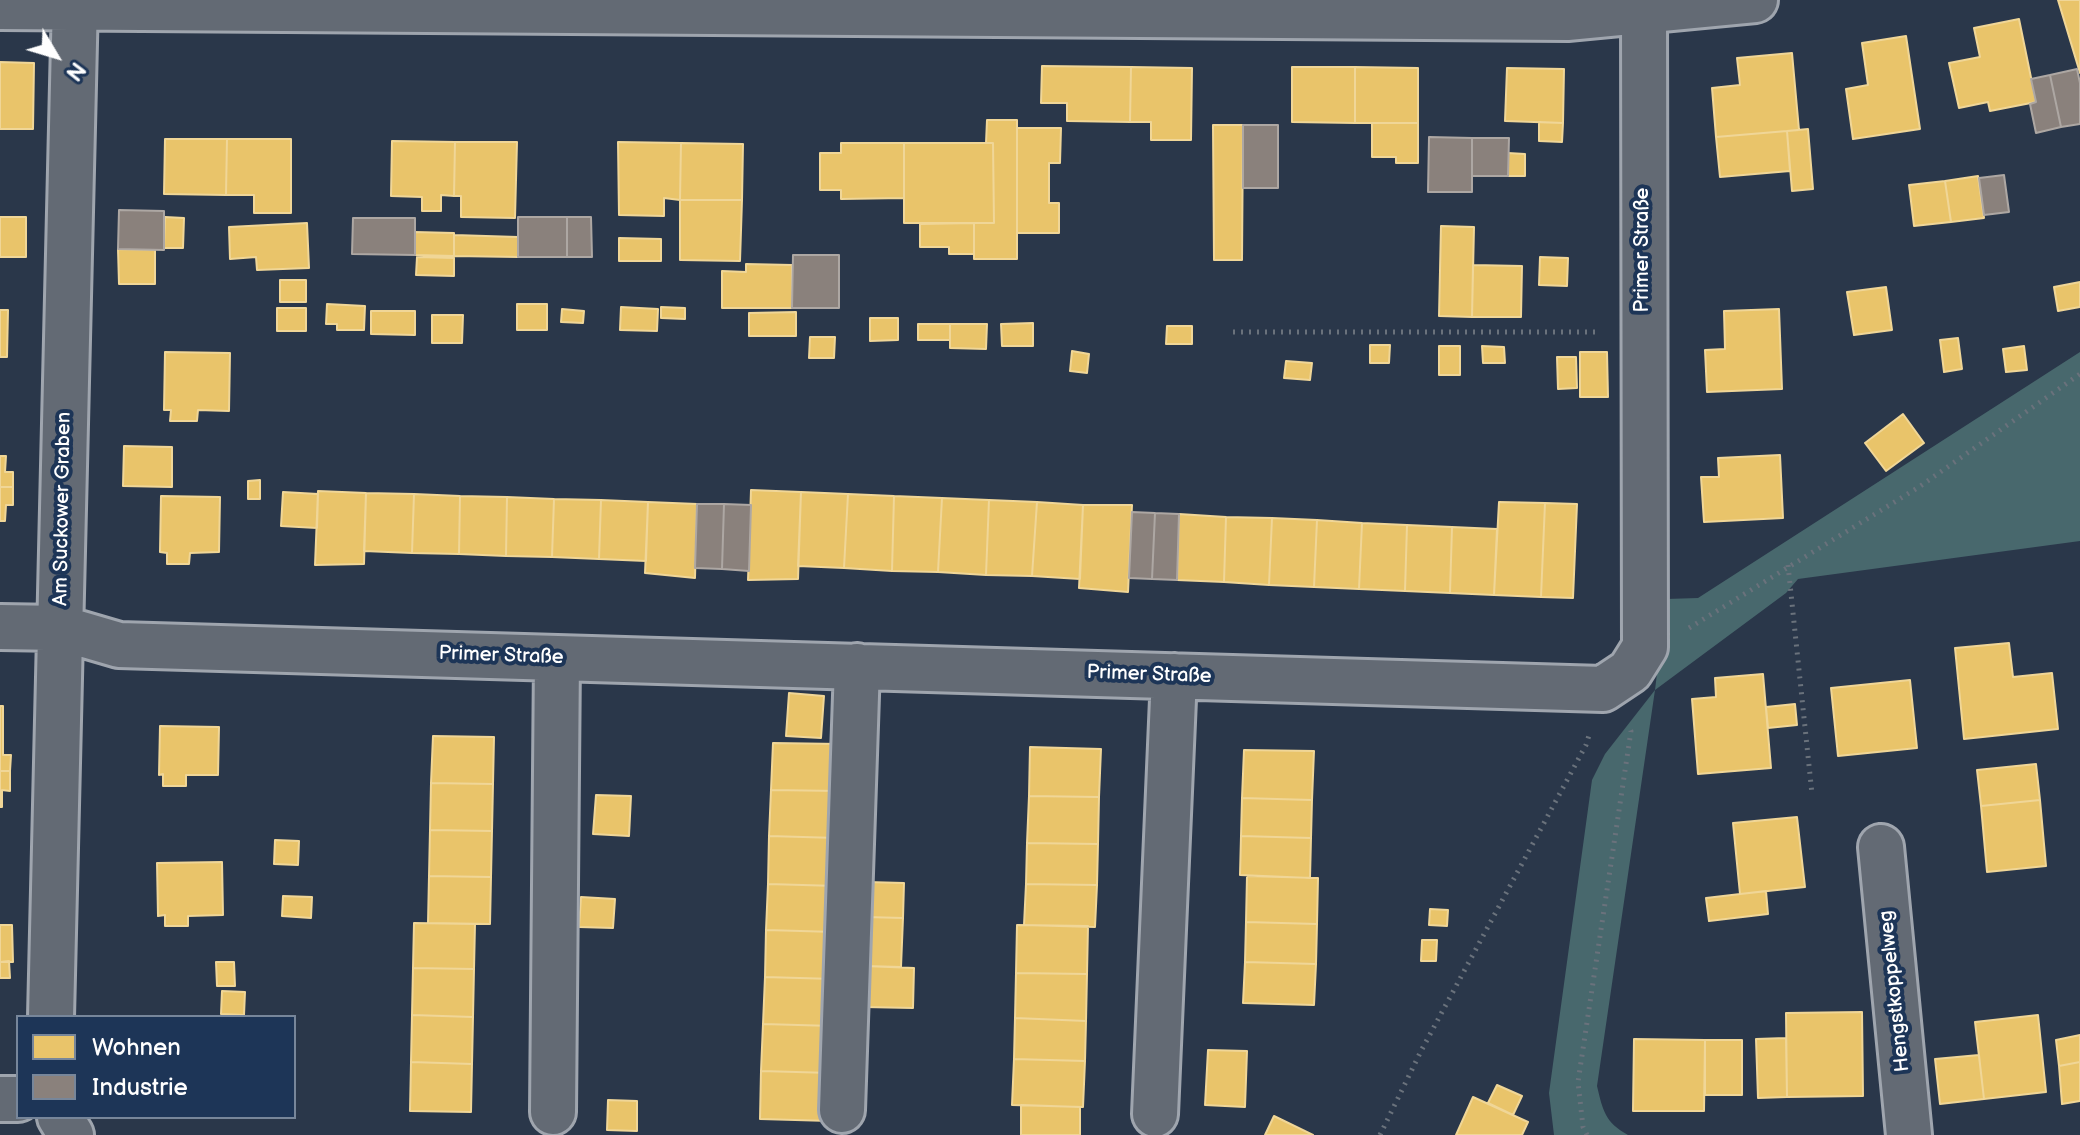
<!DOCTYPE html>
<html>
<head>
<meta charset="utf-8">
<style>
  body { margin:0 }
  #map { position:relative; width:2080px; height:1135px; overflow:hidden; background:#2a374a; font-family:"Balsamiq Sans",sans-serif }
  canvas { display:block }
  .legend { position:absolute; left:16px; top:1015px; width:280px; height:104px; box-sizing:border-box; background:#1d3557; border:2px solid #77869a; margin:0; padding:10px 14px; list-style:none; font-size:24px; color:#fff }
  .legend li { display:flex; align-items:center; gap:16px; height:40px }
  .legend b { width:40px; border:2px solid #77869a }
  .north { position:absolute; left:16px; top:16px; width:80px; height:80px; -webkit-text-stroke:6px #1d3557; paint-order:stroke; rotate:128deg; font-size:22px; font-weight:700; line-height:32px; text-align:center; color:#fff }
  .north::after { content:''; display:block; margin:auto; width:28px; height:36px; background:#fff; clip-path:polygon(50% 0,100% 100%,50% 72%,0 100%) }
</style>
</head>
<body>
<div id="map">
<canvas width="2080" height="1135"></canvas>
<ul class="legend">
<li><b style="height:22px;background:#e9c46a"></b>Wohnen</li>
<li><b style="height:22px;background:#8a817c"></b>Industrie</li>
</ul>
<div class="north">N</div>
</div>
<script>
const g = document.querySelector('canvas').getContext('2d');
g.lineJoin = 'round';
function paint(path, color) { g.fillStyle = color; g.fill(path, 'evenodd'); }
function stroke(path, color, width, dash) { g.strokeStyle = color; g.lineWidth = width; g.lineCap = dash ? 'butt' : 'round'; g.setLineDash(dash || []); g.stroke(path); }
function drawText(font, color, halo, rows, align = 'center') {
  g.font = font + ' "Balsamiq Sans",sans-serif'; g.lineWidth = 8; g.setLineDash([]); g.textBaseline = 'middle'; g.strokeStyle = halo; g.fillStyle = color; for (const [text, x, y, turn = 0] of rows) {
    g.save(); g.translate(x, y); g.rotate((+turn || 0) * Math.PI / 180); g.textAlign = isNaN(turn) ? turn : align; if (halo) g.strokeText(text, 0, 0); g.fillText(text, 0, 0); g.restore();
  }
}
paint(new Path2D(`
  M2080 352V541L1798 579 1786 593 1655 690 1597 1086C1603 1111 1605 1122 1628 1135H1554L1549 1093 1592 780 1605 754 1655 690 1666 599 1698 598Z`), '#48686d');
const homes = new Path2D(`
  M2058 0H2080V73Z
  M2019 19 2036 102 1990 111 1988 102 1959 108 1949 63 1980 57 1974 28Z
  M1906 36 1920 129 1853 139 1846 89 1868 85 1862 43Z
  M1792 53 1799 130 1716 137 1712 88 1740 85 1737 58Z
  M0 62 34 63 33 129H0Z
  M1042 66 1131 67 1130 122 1067 121V103H1041Z
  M1131 67 1192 68 1191 140H1151V122H1130Z
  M1292 67H1355V123L1292 122Z
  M1355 67 1418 68V123H1355Z
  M1507 68 1564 69 1563 123 1505 121Z
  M987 120H1017V259H974V223H994L993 143H986Z
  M1539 122 1563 123 1562 142 1539 141Z
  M1372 123H1418V163H1396V157H1372Z
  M1213 125H1243L1242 260H1214Z
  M1017 128H1061L1060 163H1049V203H1059V233H1017Z
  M1808 129 1813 189 1792 191 1787 131Z
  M1787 131 1790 171 1720 177 1716 137Z
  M165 139H227L226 195 164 194Z
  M227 139H291V213H254V195H226Z
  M392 141 455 142 454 196 441 195V211H422V197L391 196Z
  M455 142H517L515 218 461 217V196H454Z
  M618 142 681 143 680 200 664 198V216L619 215Z
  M681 143 743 144 742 200H680Z
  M841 143H904V198L841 199V190H820V153H841Z
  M904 143H993L994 223H904Z
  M1508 153 1525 154V176H1508Z
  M1978 176 1984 218 1951 222 1945 181Z
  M1945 181 1951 222 1914 226 1909 185Z
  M680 200H742L740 261 680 260Z
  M0 217H26V257H0Z
  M165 217 184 218 183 248H164Z
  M307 223 309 268 257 270 256 257 230 259 229 227Z
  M974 223V254H949V247H920V224Z
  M1441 226 1474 227 1472 317 1439 316Z
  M415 232 454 233V256L415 255Z
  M454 235 518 237V257L454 256Z
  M619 238 661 239V261H619Z
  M118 249 155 250V284H119Z
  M417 257 454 258V276L416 275Z
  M1540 257 1568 258 1567 286 1539 285Z
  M746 264 792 265V308H722V271L746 272Z
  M1473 265 1522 266 1521 317H1472Z
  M280 280H306V302H280Z
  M2080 282V307L2058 311 2054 287Z
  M1886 287 1892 330 1854 335 1847 292Z
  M327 304 365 306 364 330H337V324H326Z
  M517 304H547V330H517Z
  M621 307 658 309 657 331 620 330Z
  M661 307 685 308V319L661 318Z
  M277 308H306V331H277Z
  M562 309 584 311 583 323 561 322Z
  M1779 309 1782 389 1707 392 1705 350 1725 349 1724 311Z
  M0 310H8L7 357H0Z
  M371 311H415V335L371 334Z
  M796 312V336H749V313Z
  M432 315H463L462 343H432Z
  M870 318H898V340L870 341Z
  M1033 323V346H1002L1001 324Z
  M918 324H950V340H918Z
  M950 324H987L986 349 950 348Z
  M1167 326H1192V344H1166Z
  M810 337H835L834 358H809Z
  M1958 338 1962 369 1944 372 1940 340Z
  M1370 345H1390L1389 363H1370Z
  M1439 346H1460V375H1439Z
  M1482 346 1504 347 1505 363H1483Z
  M2024 346 2027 370 2006 372 2003 349Z
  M1072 351 1089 354 1087 373 1070 371Z
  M165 352 230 353 229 411 198 410 197 421H170L171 410H164Z
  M1580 352H1607L1608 397H1580Z
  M1557 357H1576L1577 388 1558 389Z
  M1286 361 1312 363 1310 380 1284 378Z
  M1903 414 1924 443 1886 471 1865 443Z
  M124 446 172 447V487L123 486Z
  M1780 455 1783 518 1704 522 1701 477H1719L1718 458Z
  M0 456H6L5 472H13V487H0Z
  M260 480V499H248V481Z
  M0 487H13V505H6L5 521H0Z
  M751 490 801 492 798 579 748 580Z
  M318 491 366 493 364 564 315 565Z
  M283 492 318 494 317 528 281 526Z
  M801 492 848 494 844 568 798 566Z
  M366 493 414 494 412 553 364 551Z
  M414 494 460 496 459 554 412 553Z
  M848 494 894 496 892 571 844 568Z
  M161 496 220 497 219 552 190 553 189 564H167V553L160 552Z
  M460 496 507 497 506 556 459 554Z
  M894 496 942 498 938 572 892 571Z
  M507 497 554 499 552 557 506 556Z
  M942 498 989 500 986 575 938 572Z
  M554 499 601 500 599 559 552 557Z
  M601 500 648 502 646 561 599 559Z
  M989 500 1037 502 1032 576 986 575Z
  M648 502 697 504 695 578 645 573Z
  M1037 502 1083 505 1080 579 1032 576Z
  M1499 502 1545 503 1541 597 1494 595Z
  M1545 503 1577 504 1573 598 1541 597Z
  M1083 505H1132L1128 592 1079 588Z
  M1179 514 1226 517 1224 582 1177 580Z
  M1226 517 1272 518 1269 585 1224 582Z
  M1272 518 1317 520 1314 587 1269 585Z
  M1317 520 1362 523 1359 589 1314 587Z
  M1362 523 1407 525 1405 591 1359 589Z
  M1407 525 1452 527 1450 593 1405 591Z
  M1452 527 1497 529 1494 595 1450 593Z
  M2009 643 2013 677 2052 673 2058 729 1964 739 1955 648Z
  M1763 674 1771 768 1698 774 1692 699 1716 697 1715 678Z
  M1910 680 1917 748 1838 756 1831 688Z
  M789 693 824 696 821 738 786 736Z
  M1795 704 1797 725 1768 728 1766 707Z
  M0 706H3V755H11L10 771H0Z
  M160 726 219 727 218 775H186V786H163V774L159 775Z
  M433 736 494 737 493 784 431 783Z
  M773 743 840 744 839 791 771 790Z
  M1030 747 1101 749 1099 797 1029 796Z
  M1244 750 1314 751 1312 800 1242 798Z
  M2036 764 2040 800 1981 806 1977 770Z
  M0 771H10V791L2 790V807H0Z
  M431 783 493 784 492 831 430 830Z
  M771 790 839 791 837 838 769 836Z
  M596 795 631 796 629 836 593 834Z
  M1029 796 1099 797 1098 844 1027 843Z
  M1242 798 1312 800 1311 838 1241 836Z
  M2040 800 2046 866 1987 872 1981 806Z
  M1797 817 1805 887 1740 894 1733 823Z
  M430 830 492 831 491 877 429 876Z
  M769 836 837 838V886L768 884Z
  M1241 836 1311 838 1310 878 1240 875Z
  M275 840 299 841 298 865 274 864Z
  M1027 843 1098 844 1097 885 1026 884Z
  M222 862 223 915 188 916V926H165V915L158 916 157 863Z
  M429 876 491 877 490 924 428 923Z
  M1247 876 1318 878 1317 924 1246 922Z
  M867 882 904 883 903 918 866 917Z
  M768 884 837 886 835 932 766 930Z
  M1026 884 1097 885 1095 927 1024 925Z
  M1766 891 1768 914 1709 921 1706 898Z
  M283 896 312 897 311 918 282 916Z
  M581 897 615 899 613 928 579 927Z
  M1430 909 1448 910 1447 926 1429 925Z
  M866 917 903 918 901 967 865 966Z
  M1246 922 1317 924 1316 964 1245 962Z
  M414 923 475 924 474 969 413 968Z
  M0 925H12L13 962H0Z
  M1017 925 1088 926 1087 974 1016 973Z
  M766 930 835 932 834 979 765 977Z
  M1422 940H1437L1436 961H1421Z
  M9 961 10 978H0V962Z
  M216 962H234L235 986H217Z
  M1245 962 1316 964 1314 1005 1243 1003Z
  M865 966 914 968 913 1008 864 1007Z
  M413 968 474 969 473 1017 412 1015Z
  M1016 973 1087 974 1086 1021 1015 1018Z
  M765 977 834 979 833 1026 763 1024Z
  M222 991 245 992 244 1015 221 1014Z
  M1862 1012 1863 1096 1787 1097 1786 1013Z
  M412 1015 473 1017 472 1064 411 1062Z
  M2038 1015 2046 1092 1984 1099 1975 1022Z
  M1015 1018 1086 1021 1085 1061 1014 1059Z
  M763 1024 833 1026 831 1073 761 1071Z
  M2080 1035V1062L2059 1066 2056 1040Z
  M1786 1038 1787 1097 1758 1098 1756 1039Z
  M1634 1039 1705 1040 1704 1111H1633Z
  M1705 1040H1742V1095H1705Z
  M1208 1050 1247 1051 1245 1107 1205 1105Z
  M1979 1055 1984 1099 1940 1104 1935 1059Z
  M1014 1059 1085 1061 1083 1107 1012 1105Z
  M411 1062 472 1064 471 1112 410 1111Z
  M2080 1062V1101L2062 1104 2059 1066Z
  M761 1071 831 1073 830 1121 760 1119Z
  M1497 1085 1522 1096 1513 1115 1488 1103Z
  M1473 1097 1528 1122 1522 1135H1456Z
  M608 1100 637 1101V1131L607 1130Z
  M1021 1105 1080 1107V1135H1021Z
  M1274 1116 1313 1135H1265Z`);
paint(homes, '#e9c46a');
stroke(homes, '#f0d697', 2);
const industry = new Path2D(`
  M2077 69 2080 83V124L2061 127 2050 75Z
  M2050 75 2061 127 2036 133 2030 104 2036 102 2031 79Z
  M1243 125H1278V188H1243Z
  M1429 137 1472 138V192H1428Z
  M1472 138H1509L1508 176H1472Z
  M2004 175 2009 212 1984 215 1979 178Z
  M119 210 164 211V250L118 249Z
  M518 217H567V257H518Z
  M567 217H591L592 257H567Z
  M353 218H415V255L352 254Z
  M793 255H839V308H792Z
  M697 504H724L722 569 695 568Z
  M724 504 751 505 749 571 722 569Z
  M1132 512 1155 513 1152 579 1129 578Z
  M1155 513 1179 514 1177 580 1152 579Z`);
paint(industry, '#8a817c');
stroke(industry, '#ada7a3', 2);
const minor = new Path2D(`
  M0 7 1567 18 1755 0
  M0 627 61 628 119 645 1603 689 1630 671 1645 647 1644 10 1642 0
  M1881 847 1909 1135
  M51 1017 75 0
  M0 1099H18
  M842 1110 857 666
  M553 1112 557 658
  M1155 1114 1174 676
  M60 1117 71 1135`);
stroke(minor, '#9fa5ae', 50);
stroke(new Path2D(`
  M1233 332H1600
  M1788 565 1812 794
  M1689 628 1919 487 2080 374
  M1380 1135 1421 1051 1586 745 1590 732
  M1587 1135 1583 1127 1578 1082 1631 731 1628 725`), '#6a727c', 5, [2, 6]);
stroke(minor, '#636a74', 44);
drawText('20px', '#fff', '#1d3557', [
  ["Primer Straße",1643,250,-90],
  ["Am Suckower Graben",63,509,-89],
  ["Primer Straße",501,656,2],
  ["Primer Straße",1149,675,2],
  ["Hengstkoppelweg",1895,991,-96]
]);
</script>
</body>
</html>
